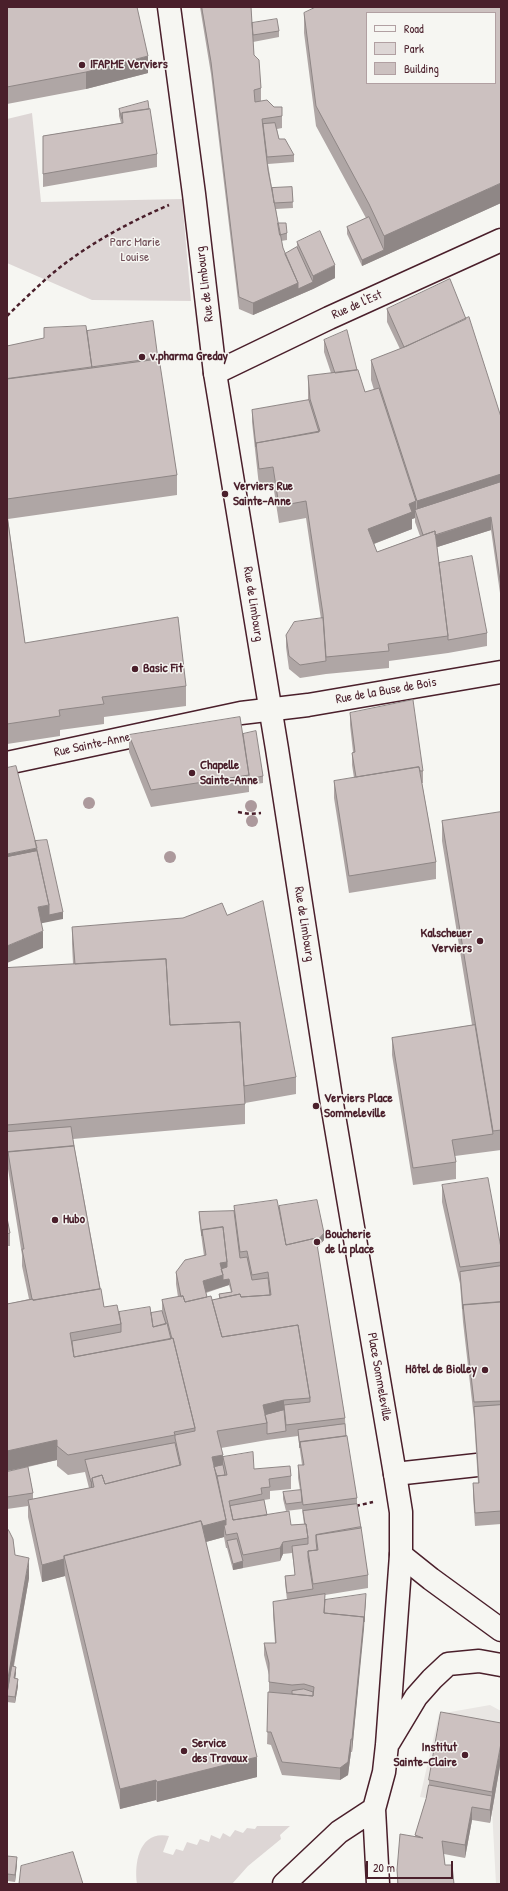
<!DOCTYPE html>
<html>
<head>
<meta charset="utf-8">
<style>
  body { margin:0 }
  #map { position:relative; width:508px; height:1891px; overflow:hidden; background:#f6f6f2; font-family:"Patrick Hand",sans-serif }
  canvas { display:block }
  .frame { position:absolute; inset:0; border:8px solid #4a1f2b; pointer-events:none }
  .legend { position:absolute; left:366px; top:12px; width:130px; height:72px; box-sizing:border-box; background:#f6f6f2; border:1px solid #b1a0a2; margin:0; padding:5px 7px; list-style:none; font-size:12px; color:#4a1f2b }
  .legend li { display:flex; align-items:center; gap:8px; height:20px }
  .legend b { width:20px; border:1px solid #b1a0a2 }
  .scale { position:absolute; left:366px; top:1861px; width:87px; height:18px; box-sizing:border-box; border:2px solid #4a1f2b; border-top:0; padding-left:5px; font-size:12px; line-height:14px; white-space:nowrap; color:#4a1f2b; -webkit-text-stroke:3px #f6f6f2; paint-order:stroke }
</style>
</head>
<body>
<div id="map">
<canvas width="508" height="1891"></canvas>
<div class="frame"></div>
<ul class="legend">
<li><b style="height:5px;background:#f6f6f2"></b>Road</li>
<li><b style="height:11px;background:#ddd6d5"></b>Park</li>
<li><b style="height:11px;background:#ccc1c0"></b>Building</li>
</ul>
<div class="scale">20 m</div>
</div>
<script>
const g = document.querySelector('canvas').getContext('2d');
g.lineJoin = 'round';
function paint(path, color) { g.fillStyle = color; g.fill(path, 'evenodd'); }
function stroke(path, color, width, dash) { g.strokeStyle = color; g.lineWidth = width; g.lineCap = dash ? 'butt' : 'round'; g.setLineDash(dash || []); g.stroke(path); }
function drawText(font, color, halo, rows, align = 'center') {
  g.font = font + ' "Patrick Hand",sans-serif'; g.lineWidth = 3; g.setLineDash([]); g.textBaseline = 'middle'; g.strokeStyle = halo; g.fillStyle = color; for (const [text, x, y, turn = 0] of rows) {
    g.save(); g.translate(x, y); g.rotate((+turn || 0) * Math.PI / 180); g.textAlign = isNaN(turn) ? turn : align; if (halo) g.strokeText(text, 0, 0); g.fillText(text, 0, 0); g.restore();
  }
}
paint(new Path2D(`
  M490 1705 501 1711V1884H496L492 1809 420 1797 439 1714Z`), '#e9e6e3');
paint(new Path2D(`
  M32 113 41 202 182 199 191 301 92 300 7 263V119Z
  M257 1826H290L280 1835 281 1839 248 1866 232 1884H137C134 1861 140 1830 169 1836L163 1852 173 1855 176 1849 183 1851 187 1842 197 1845 200 1839 209 1842 211 1835 220 1839 223 1833 230 1837 235 1830 243 1833 247 1828 255 1829Z`), '#ddd6d5');
const minor = new Path2D(`
  M215 373 329 318 501 240
  M7 763 241 713 308 705 501 672
  M395 1474 477 1465
  M389 1742 416 1697 432 1679 448 1664 479 1661 501 1665
  M284 1884 339 1832 374 1809
  M378 1884 374 1809 384 1772 387 1745 401 1555`);
const major = new Path2D(`
  M169 7 194 194 215 373 277 749 332 1104 395 1474 401 1512V1555L431 1579 501 1630`);
stroke(minor, '#4a1f2b', 25);
stroke(major, '#4a1f2b', 25);
stroke(new Path2D(`
  M7 316C20 303 34 290 47 278 83 247 125 224 169 205
  M238 812 250 814 261 813
  M356 1506 373 1502`), '#4a1f2b', 2.5, [4, 3]);
stroke(minor, '#f6f6f2', 22);
stroke(major, '#f6f6f2', 22);
g.fillStyle = '#ac999c';
for (const [x, y] of [
  [89,803],
  [251,806],
  [252,821],
  [170,857]
]) { g.beginPath(); g.arc(x, y, 6, 0, 2 * Math.PI); g.fill(); }
paint(new Path2D(`
  M7 7 148 73 86 89 7 104Z
  M200 7H251L252 23 279 31V37L253 42 254 55 261 88V101L274 107H282V128L277 129 279 139 294 155V162L268 164 272 188 292 187 293 208 276 209 278 223 287 233V240L281 241 283 248 285 254 297 247V242L335 278 313 289 253 315 239 309 211 74Z
  M304 13 501 203 362 266 347 234V227L366 218 316 126 304 33Z
  M119 109 157 154V167L43 187V136L121 123 119 116Z
  M387 309 501 417V600L491 530 437 547 439 563 487 633V646L448 653 389 661V668L326 674 300 678 289 669 286 647V635L321 619 306 518 279 523 273 484 259 486 252 422V410L308 400V376L331 373 324 352V340L357 370 365 392 374 390 371 380V360L400 349 387 322ZM415 518V522L420 536 377 552 374 544 412 529V519Z
  M87 331 158 359 177 475V495L8 519 25 643 186 686V706L104 717V724L60 730V736L7 744V346Z
  M350 713 423 771V783H422L436 862V879L349 893 334 798V781L354 778 352 765V753L353 752 350 725Z
  M243 734 263 776V783L249 785V792L151 807 129 752V735Z
  M501 812V1150L455 1156 456 1162V1179L413 1185 392 1055V1038L472 1025 442 841V821Z
  M72 927 296 1077V1094L245 1103V1124L73 1139 104 1307 119 1312 151 1313 162 1311V1300L178 1297 176 1284V1272L204 1256 199 1219V1212L234 1211V1206H279L324 1240 317 1247 345 1418 346 1436 357 1498V1504L368 1575V1588L325 1595V1600L366 1601 352 1752H351L348 1775 340 1780 282 1775 271 1745 267 1744 269 1692V1675L264 1655V1643H275L273 1615V1602L287 1600 285 1583V1576L295 1575 292 1553 283 1554 280 1561 233 1570 227 1548H226L224 1537 206 1542 257 1777 157 1802 156 1800 120 1809 65 1576 42 1582 28 1517V1506L7 1509V1472L28 1467 7 1471V1304L29 1299 22 1266V1255L8 1169H7V968L73 964 72 944ZM229 1285 231 1292 219 1294V1299L212 1300 207 1297 206 1293ZM298 1436 302 1465H298V1478L300 1490 283 1492V1499L286 1511 302 1509 304 1524 291 1525 267 1515 264 1500 270 1499V1491L291 1489V1476L254 1469 223 1457 221 1448 267 1440ZM57 1460V1466L68 1475 85 1472 89 1488 33 1499V1493L28 1467Z
  M442 1185 501 1262V1524L475 1526 473 1496V1483H478L474 1419 463 1322 460 1284 442 1202Z
  M7 1218 10 1233V1246H7Z
  M7 1528 15 1555 29 1578 14 1666 16 1673 15 1679 18 1686 15 1703 7 1702V1704Z
  M501 1760 490 1823 472 1820 465 1858 444 1854 445 1865 454 1884H397V1870L415 1836 426 1799 429 1785V1780Z
  M7 1856 17 1864 15 1882 8 1881Z`), '#afa6a5');
paint(new Path2D(`
  M148 56V73L86 89V72Z
  M501 183V203L362 266V260L384 250V236Z
  M335 265V278L313 289 253 315V303L298 283 313 282V276Z
  M501 474V494L417 516V501Z
  M416 501V512L415 510V518L412 519V529L368 546V529L409 504Z
  M491 517V530L425 551V539Z
  M37 848V868L7 874V854Z
  M49 905 63 912V919L38 924V907Z
  M43 931V948L7 963V946Z
  M324 1233V1240L313 1253V1246Z
  M227 1262V1274L221 1275 220 1263Z
  M223 1275 229 1279V1285L203 1293V1281Z
  M284 1400V1417L264 1422 263 1405Z
  M57 1440V1460L7 1471V1451Z
  M223 1455V1472L214 1474 212 1457Z
  M91 1482H92V1495H91Z
  M226 1520V1534L224 1525V1537L202 1543V1526Z
  M283 1542V1554L280 1561V1548Z
  M29 1558V1578L8 1696H7V1684Z
  M64 1559 65 1576 42 1582V1565Z
  M243 1561V1568L233 1570V1564Z
  M366 1594 364 1629 352 1752V1739Z
  M16 1667V1673L14 1685V1678Z
  M18 1679V1686L15 1703V1697Z
  M351 1739V1752L348 1775 340 1780V1768Z
  M501 1743V1760L490 1823V1810L492 1796V1792Z
  M257 1757V1777L157 1802V1782Z
  M156 1780V1800L120 1809V1789Z
  M472 1807V1820L465 1858V1845Z
  M17 1857V1864L15 1882V1875Z`), '#8f8786');
const building = new Path2D(`
  M7 7H137L148 56 86 72 7 87Z
  M202 7H251L254 55 259 60 261 88 254 90 255 102 267 100 274 107H282V116L262 119 268 170 283 248 298 283 253 303 239 297 211 62Z
  M316 7H501V183L384 236 369 204 316 106 304 13ZM367 13H495V83H367Z
  M277 19 279 31 253 35 252 23Z
  M148 101 149 109 122 113V119L119 109Z
  M150 109 157 154 43 174V136L123 123 122 113Z
  M275 123 279 139H285L294 155 267 157 263 124Z
  M292 187 293 202 274 203 272 188Z
  M369 217 384 250 362 260 347 227Z
  M278 223H286L287 233 280 235Z
  M320 231 335 265 313 276 297 242Z
  M297 247 313 282 298 289V283L285 254Z
  M450 279 466 319 404 347 387 309Z
  M469 317 501 417V474L417 501 371 360 407 346Z
  M153 321 158 359 92 368 87 331Z
  M86 326 92 368 7 379V346L44 338V328Z
  M347 330 357 370 335 373 324 340Z
  M159 358 177 475 7 499V379Z
  M358 370 365 392 379 388 416 501 409 504 412 512 368 529 377 552 435 531 448 636 388 644 389 651 326 657 323 614 306 501 279 506 273 467 259 469 256 443 320 431 310 399 308 376Z
  M309 400 319 432 256 443V447L252 410Z
  M501 482V587L491 517 435 535V531L423 535 415 510Z
  M7 515 25 643 178 617 186 686 102 697 104 704 59 710 60 716 7 724Z
  M472 556 487 633 448 640V636L439 563Z
  M323 618 326 661 300 665 289 656 286 635 294 622Z
  M413 700 423 771H420L419 767 356 777 352 753 355 752 350 713Z
  M240 717 249 775 151 790 129 735Z
  M256 731 263 776 249 779V775L243 734Z
  M16 766 37 848 7 854V768Z
  M419 767 436 862 349 876 334 781Z
  M501 812V1130L493 1131 442 821Z
  M47 840 63 912 49 915V905L35 841Z
  M37 851 49 905 38 907 43 931 7 946V857Z
  M263 901 296 1077 244 1086 240 1022 170 1025 166 959 75 964 72 927 183 918 222 903 227 915Z
  M166 959 170 1025 240 1022 245 1104 7 1125V968Z
  M475 1025 493 1134 452 1140 456 1162 413 1168 392 1038Z
  M71 1127 74 1146 8 1152V1156L7 1157V1132Z
  M74 1146 100 1289 33 1300 32 1299 22 1249H24L8 1152Z
  M488 1178 501 1248V1262L460 1267 442 1185Z
  M277 1200 286 1245 316 1238 345 1418 286 1425 284 1405 310 1402V1398L298 1325 222 1337 212 1300 240 1294 241 1297 271 1295 268 1272 252 1275 247 1251 240 1252 234 1206Z
  M317 1200 324 1233 316 1242V1238L286 1245 279 1206Z
  M234 1211 240 1258 247 1257 252 1280 268 1278 270 1295 241 1297 240 1294 220 1298 219 1294 232 1292 229 1279 223 1280V1275L221 1269 227 1267V1262L223 1227 202 1230V1236L199 1212Z
  M7 1218 10 1233 7 1234Z
  M223 1227 227 1262 220 1263 223 1275 203 1281 207 1297 185 1302 183 1296 181 1297 176 1272 185 1260 206 1255 202 1230Z
  M501 1266V1302L463 1305V1309L460 1272Z
  M101 1289 104 1307 117 1305 121 1324 70 1333 74 1357 173 1338 195 1428 174 1432 175 1435 68 1455 57 1446V1440L7 1451V1304L33 1299V1300Z
  M183 1296 185 1302 211 1296 222 1337 298 1325 310 1398 284 1400 263 1405 267 1423 217 1431 223 1455 212 1457 226 1520 203 1526 201 1521 64 1556V1559L42 1565 28 1500 94 1487 92 1478 102 1475 105 1484 181 1465 175 1438V1435L195 1431V1428L173 1338 172 1339 162 1300Z
  M501 1302V1401L474 1402 463 1305Z
  M150 1307 153 1327 167 1323 171 1339 74 1357 72 1341 121 1332V1324L119 1312Z
  M162 1311 166 1324 153 1327 151 1313Z
  M501 1405V1511L475 1513 473 1483H479L474 1407Z
  M284 1410 286 1431 267 1434V1423L265 1415Z
  M345 1424 346 1436 300 1442V1448L298 1430Z
  M347 1436 357 1498 303 1505 298 1465H304L300 1442Z
  M175 1443 180 1465 105 1484 102 1475 92 1478V1482H91L85 1460Z
  M253 1452 254 1469 290 1466 291 1476 269 1479 270 1487 261 1488 262 1494 229 1501 233 1520 289 1511 291 1525 306 1524 308 1538 283 1542 280 1548 243 1555 237 1533 226 1535 224 1525H226V1520L217 1476 227 1475 223 1457Z
  M223 1465 225 1475 217 1476 214 1467Z
  M28 1467 33 1493 7 1497V1472Z
  M301 1490 302 1502 286 1504 283 1492Z
  M264 1500 267 1515 233 1520 230 1506Z
  M357 1504 361 1528 316 1535V1541L317 1550 308 1551V1557L313 1589 287 1593 285 1576 295 1575 292 1546 308 1544V1538L306 1524H305L303 1511Z
  M201 1521 257 1757 157 1782 156 1780 120 1789 64 1556Z
  M361 1527 368 1575 313 1584 308 1551 318 1550 316 1535Z
  M7 1528 9 1531 13 1539 15 1555 29 1558 7 1684Z
  M237 1539 243 1561 233 1564 227 1541Z
  M325 1594 324 1613 364 1617 352 1739H351L348 1762 340 1768 282 1762 271 1732H267L268 1692 313 1696 314 1687 304 1684 292 1685 269 1682V1663L264 1643H276L273 1602Z
  M366 1594 364 1622V1617L324 1613 325 1600Z
  M12 1666 16 1667 14 1678 18 1679 15 1697 7 1696Z
  M304 1689 313 1692V1696L292 1694V1691Z
  M441 1712 501 1723V1743L492 1792 429 1780Z
  M429 1785 492 1796 490 1810 472 1807 465 1845 442 1841 445 1865H452L454 1884H398L397 1870 400 1834 423 1838 415 1835 426 1799Z
  M73 1852 83 1884H19L21 1866Z
  M7 1856 17 1857 15 1875 8 1874 7 1877Z`);
paint(building, '#ccc1c0');
stroke(building, '#8f8786', 1);
for (const [x, y, r, color] of [
  [82,65,4,"#4a1f2b"],
  [142,357,4,"#4a1f2b"],
  [225,494,4,"#4a1f2b"],
  [135,669,4,"#4a1f2b"],
  [192,773,4,"#4a1f2b"],
  [480,941,4,"#4a1f2b"],
  [316,1106,4,"#4a1f2b"],
  [55,1220,4,"#4a1f2b"],
  [317,1242,4,"#4a1f2b"],
  [485,1370,4,"#4a1f2b"],
  [184,1751,4,"#4a1f2b"],
  [465,1755,4,"#4a1f2b"]
]) { const dot = new Path2D(); dot.arc(x, y, r, 0, 2 * Math.PI); g.fillStyle = color; g.fill(dot); stroke(dot, '#f6f6f2', 1.5); }
drawText('bold 13px', '#4a1f2b', '#f6f6f2', [
  ["IFAPME Verviers",90,65],
  ["v.pharma Greday",150,357],
  ["Verviers Rue",233,487],
  ["Sainte-Anne",233,502],
  ["Basic Fit",143,669],
  ["Chapelle",200,766],
  ["Sainte-Anne",200,781],
  ["Kalscheuer",472,934,"right"],
  ["Verviers",472,949,"right"],
  ["Verviers Place",324,1099],
  ["Sommeleville",324,1114],
  ["Hubo",63,1220],
  ["Boucherie",325,1235],
  ["de la place",325,1250],
  ["Hôtel de Biolley",477,1370,"right"],
  ["Service",192,1744],
  ["des Travaux",192,1759],
  ["Institut",457,1748,"right"],
  ["Sainte-Claire",457,1763,"right"]
], 'left');
drawText('13px', '#6f4d56', '#f6f6f2', [
  ["Parc Marie",135,243],
  ["Louise",135,258]
]);
drawText('13px', '#4a1f2b', '#f6f6f2', [
  ["Rue de Limbourg",205,284,-97],
  ["Rue de l'Est",357,305,-24],
  ["Rue de Limbourg",253,604,81],
  ["Rue de la Buse de Bois",386,691,-10],
  ["Rue Sainte-Anne",92,745,-12],
  ["Rue de Limbourg",304,924,81],
  ["Place Sommeleville",379,1377,80]
]);
</script>
</body>
</html>
